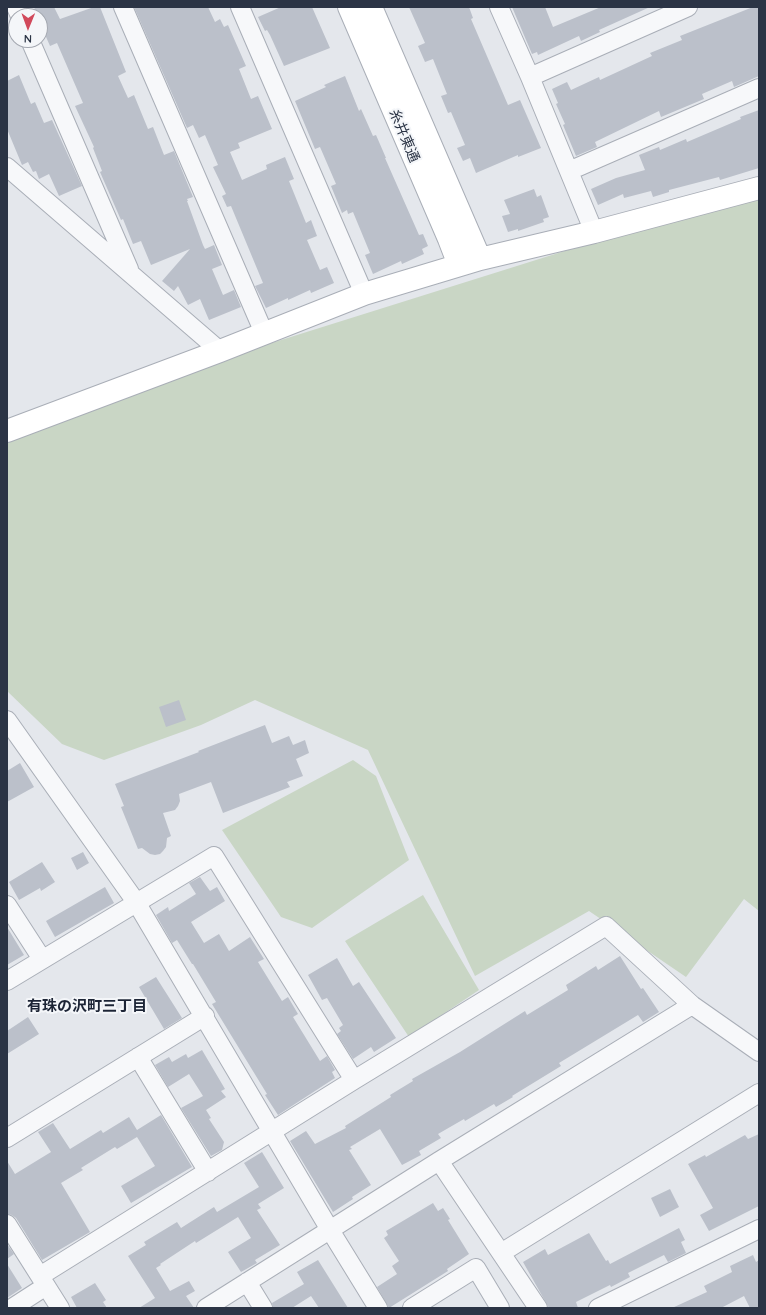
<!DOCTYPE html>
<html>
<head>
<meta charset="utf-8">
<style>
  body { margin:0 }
  #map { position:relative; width:766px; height:1315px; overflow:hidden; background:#e4e7ec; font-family:Quicksand,sans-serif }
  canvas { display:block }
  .frame { position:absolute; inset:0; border:8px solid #2b3445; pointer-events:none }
  .north { position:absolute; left:8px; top:8px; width:40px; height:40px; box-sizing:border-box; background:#f4f6f9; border:1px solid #a4a8b1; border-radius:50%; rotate:181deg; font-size:11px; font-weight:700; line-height:16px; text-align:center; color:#2b3445 }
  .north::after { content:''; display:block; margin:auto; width:14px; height:18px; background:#d1495b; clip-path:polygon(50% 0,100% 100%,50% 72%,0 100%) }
</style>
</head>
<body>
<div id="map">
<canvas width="766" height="1315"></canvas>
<div class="frame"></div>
<div class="north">N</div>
</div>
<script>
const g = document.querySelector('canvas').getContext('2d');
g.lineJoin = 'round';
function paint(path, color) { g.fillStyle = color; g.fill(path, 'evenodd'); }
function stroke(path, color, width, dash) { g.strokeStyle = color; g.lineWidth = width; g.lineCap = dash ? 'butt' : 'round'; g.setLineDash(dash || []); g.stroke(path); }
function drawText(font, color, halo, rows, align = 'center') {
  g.font = font + ' Quicksand,"Noto Sans JP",sans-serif'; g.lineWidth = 4; g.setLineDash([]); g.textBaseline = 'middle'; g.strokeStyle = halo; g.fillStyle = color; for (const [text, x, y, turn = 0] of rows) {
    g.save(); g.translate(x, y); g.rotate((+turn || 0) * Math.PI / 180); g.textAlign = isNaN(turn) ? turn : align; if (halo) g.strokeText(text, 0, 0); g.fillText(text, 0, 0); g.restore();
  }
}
paint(new Path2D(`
  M759 190V911L744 899 686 977 589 911 475 976 368 750 255 700 201 725 104 760 62 744 7 691V443L262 346Z
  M353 760 376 776 409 860 312 928 281 917 222 830Z
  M423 895 479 990 409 1037 345 941Z`), '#c9d6c5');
paint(new Path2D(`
  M34 7H54L60 19 94 7H100L126 72 118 76 128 98 134 95 148 129 153 127 164 155 174 151 193 197 187 199 188 201H187L203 245 205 249 214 245 222 265 212 269 223 295 234 290 241 307 209 320 200 299 188 305 178 286 174 291 162 281 190 249 151 265 141 241 133 244 123 219 121 220 100 172 102 171 93 148 94 147 75 106 83 103 57 43 50 46 40 23V16H37Z
  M134 7H208L215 22 220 19 224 27 228 25 246 66 239 69 251 99 258 96 272 129 238 143 240 148 230 152 242 180 267 169 266 165 285 157 294 179 289 181 306 223 311 220 317 236 307 240 320 270 327 267 334 283 311 293 310 290 288 300V298L266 308 255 286 263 283 231 206 227 207 222 196 226 194 213 167 218 165 205 135 199 138 193 125 187 128Z
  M281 7H312L330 48 284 66 270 35 267 30 265 31 258 17Z
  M409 7H469L473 18 471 19 508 105 520 100 541 148 518 157V155L476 173 470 158 463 161 457 148 465 145 451 112 448 113 441 96 447 94 433 59 425 62 418 46 425 43Z
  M512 7H545L553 27 601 7H650L599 30 600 32 581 41 579 36 538 55 537 52 532 54Z
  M753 7H759V76L734 87 732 81 702 94 704 99 661 117 659 111 595 142 597 147 576 156 563 125 565 124 556 104 558 103 552 89 567 82 571 90 599 77 600 80 652 56 650 53 682 40 680 36Z
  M19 75 31 104 35 102 44 123 52 120 82 186 59 196 49 174 39 179 36 171 33 172 28 162 22 165 7 129V81Z
  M345 76 359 111 361 109 373 136 376 135 386 158H385L419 235 423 234 428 246 422 249 424 254 402 264 401 261 373 274 365 255 370 253 353 212 348 214 347 210 342 213 331 186 336 184 320 147 315 149 295 101 326 87 324 85Z
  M759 110V168L720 180 719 177 669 190V192L653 197 651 191 624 198 623 194 598 205 591 189 616 178 645 170 639 155 659 147 660 150 686 139 687 142 741 119 740 117Z
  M534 189 537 197 541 195 549 217 543 219 544 222 518 231V229L508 232 502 216 510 214 504 200Z
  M179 700 186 720 166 727 159 707Z
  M265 725 272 743 289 736 293 745 305 740 309 753 296 759 303 776 287 782 290 787 223 813 211 782 179 794 180 801 178 806 175 810 163 813 171 836 167 838 166 847 163 851 160 854 155 855 150 854 142 848 138 849 121 807 124 806 115 784 199 752 198 751Z
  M20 763 34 787 7 802V771Z
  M83 852 89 863 77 870 71 858Z
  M42 862 55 882 41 891 40 888 19 900 9 882Z
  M200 877 210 891 217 887 225 901 191 922 204 943 219 934 229 951 250 937 264 959 258 962 282 1001 288 997 298 1014 293 1017 320 1061 327 1056 335 1070 332 1072 335 1078 278 1115 265 1095 267 1094 212 1004 216 1002 193 964H192L177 940 172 943 156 915 168 907 169 911 196 894 189 883Z
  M105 887 114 903 55 937 46 921Z
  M7 927 24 955 7 965Z
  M620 956 641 989 643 988 659 1012 643 1022 638 1015 559 1063 561 1066 512 1096 513 1097 496 1107 494 1104 465 1121 464 1119 438 1134 441 1138 419 1151 421 1155 402 1165 380 1129 350 1147 352 1149 349 1150 371 1185 352 1197 353 1199 333 1212 290 1141 306 1131 315 1144 346 1128 345 1126 391 1097 390 1095 413 1081 412 1079 460 1052 525 1011 527 1015 568 990 566 985 596 966 598 970Z
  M337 958 353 986 359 982 396 1038 374 1052 371 1047 353 1059 337 1034 341 1031 339 1028 343 1025 327 998 322 1000 308 975Z
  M156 977 182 1018 164 1029 139 987Z
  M28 1017 39 1034 7 1054V1031Z
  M202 1050 225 1089 221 1091 226 1097 206 1110 211 1118 209 1119 224 1142 222 1150 211 1156 181 1108 203 1096 189 1074 168 1087 155 1065 169 1057 172 1062 186 1054 188 1058Z
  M161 1115 192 1167 131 1203 121 1186 155 1166 137 1137 117 1149 115 1147 81 1168 83 1170 61 1183 90 1232 42 1260 16 1218 12 1215 7 1214V1161L15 1174 51 1152 38 1132 53 1123 70 1149 101 1130 103 1133 129 1117 137 1130Z
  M759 1134V1206L709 1231 700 1215 713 1208 688 1164 705 1155 706 1157 745 1135 748 1139Z
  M262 1152 284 1188 258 1204 261 1208 257 1210 280 1245 255 1260 257 1263 241 1272 228 1252 251 1238 238 1217 196 1243 195 1241 160 1264 161 1265 156 1268 170 1291 189 1281 195 1291 186 1296 194 1308H139L155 1298 128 1256 146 1245 144 1242 177 1222 181 1228 214 1207 217 1212 259 1187 244 1163Z
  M670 1189 679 1207 660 1217 651 1198Z
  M433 1203 438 1211 443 1208 450 1219 448 1220 469 1254 447 1269 448 1271 389 1308 377 1287 397 1274 392 1266 399 1261 384 1238 388 1235 386 1231Z
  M679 1228 685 1240 681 1242 686 1253 668 1262 664 1255 628 1273 630 1277 611 1287 610 1285 576 1302 578 1308H549L523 1262 545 1249 548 1255 589 1233 606 1261 608 1260 610 1264Z
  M7 1244 14 1254 7 1259Z
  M753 1255 756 1262 759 1260V1308H750L744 1296 721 1308H672L707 1292 704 1286 732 1272 730 1266Z
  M318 1260 348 1308H319L311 1296 292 1308H273L272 1303 304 1284 297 1272Z
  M7 1264 22 1288 7 1298Z
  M95 1283 106 1300 103 1302 107 1308H77L71 1297Z`), '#bbc0ca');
const street = new Path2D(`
  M16 7 20 16
  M123 7 264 333
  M240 7 364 294
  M499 7 530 77 594 232
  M30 40 129 269
  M530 77 688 7
  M7 167 220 351
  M569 171 759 88
  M7 720 136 902 330 1230 378 1308
  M7 905 42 959
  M7 981 214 856 354 1080
  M138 1057 208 1172
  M7 1138 205 1016
  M439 1161 538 1308
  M7 1224 60 1308
  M501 1253 759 1093
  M40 1276 354 1080 606 926 692 1005 759 1052
  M247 1282 263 1308
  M12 1308 46 1286
  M206 1308 439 1161 692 1005
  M412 1308 476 1268 500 1308
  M598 1308 759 1229`);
const secondary = new Path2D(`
  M349 7 449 239 459 265
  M371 7 480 259
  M7 431 220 351 364 294 480 259 594 232 759 188`);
stroke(street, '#a9aeb7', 20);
stroke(secondary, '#a9aeb7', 24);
stroke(street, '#f7f8fa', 18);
stroke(secondary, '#fff', 22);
drawText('14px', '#2b3445', '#f4f6f9', [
  ["糸井東通",404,136,67]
]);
drawText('bold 15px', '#1d2536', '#f4f6f9', [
  ["有珠の沢町三丁目",87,1006]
]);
</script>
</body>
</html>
